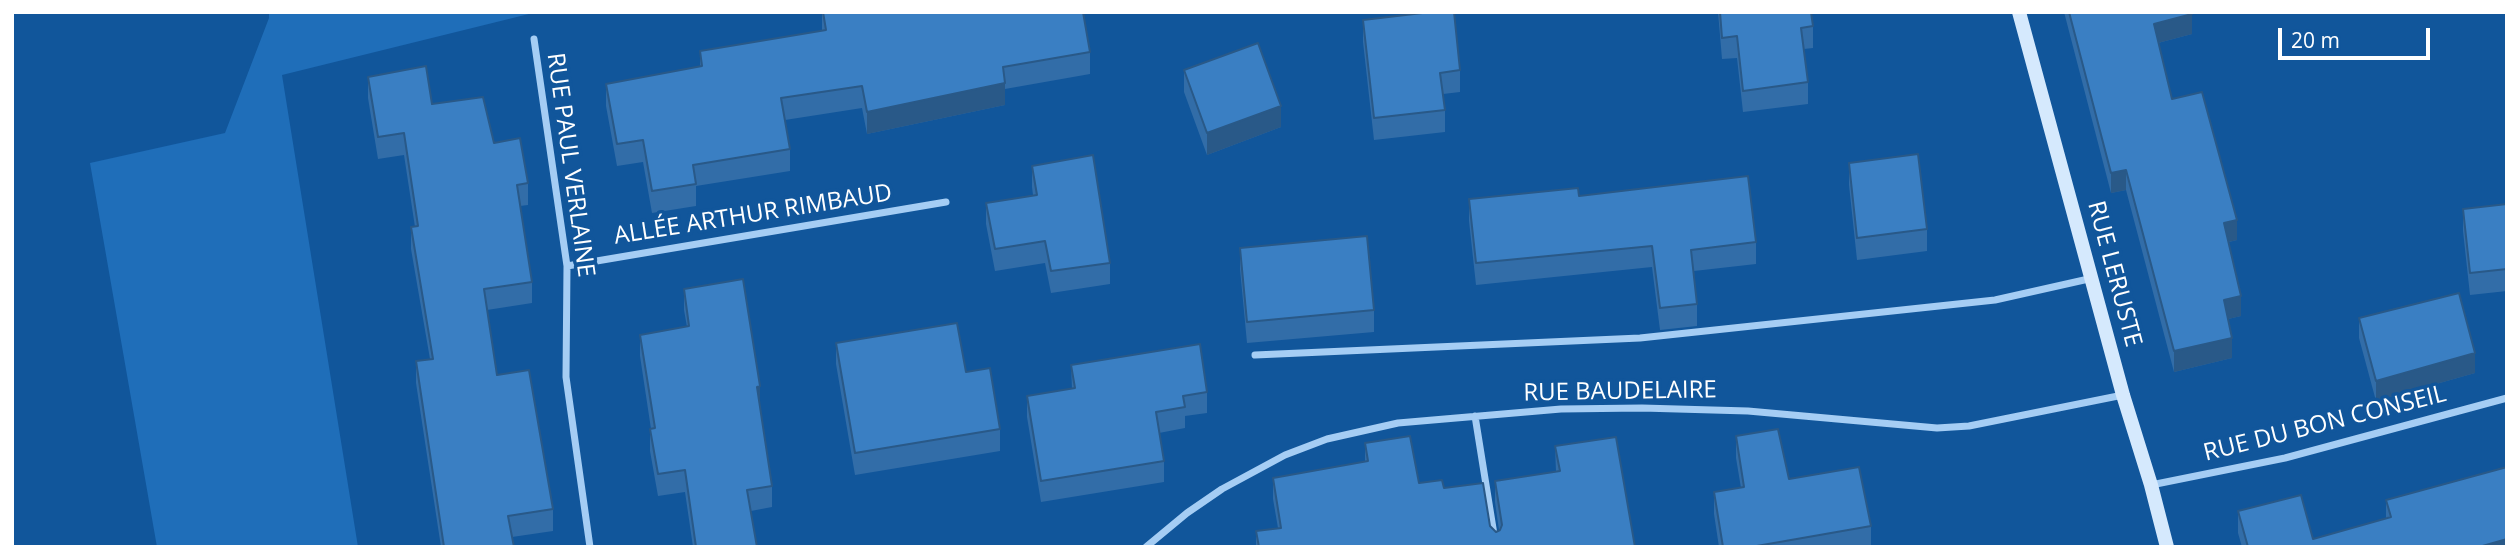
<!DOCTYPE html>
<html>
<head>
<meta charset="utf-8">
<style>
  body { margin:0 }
  #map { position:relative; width:2519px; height:559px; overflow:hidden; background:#11569b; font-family:"Open Sans",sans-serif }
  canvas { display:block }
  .frame { position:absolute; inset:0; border:14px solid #fff; pointer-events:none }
  .scale { position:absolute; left:2278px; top:28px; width:152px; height:32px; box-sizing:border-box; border:4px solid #fff; border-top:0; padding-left:9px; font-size:21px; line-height:24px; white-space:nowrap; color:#fff; -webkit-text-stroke:5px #11569b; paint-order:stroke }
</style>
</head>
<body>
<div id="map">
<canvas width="2519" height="559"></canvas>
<div class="frame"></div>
<div class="scale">20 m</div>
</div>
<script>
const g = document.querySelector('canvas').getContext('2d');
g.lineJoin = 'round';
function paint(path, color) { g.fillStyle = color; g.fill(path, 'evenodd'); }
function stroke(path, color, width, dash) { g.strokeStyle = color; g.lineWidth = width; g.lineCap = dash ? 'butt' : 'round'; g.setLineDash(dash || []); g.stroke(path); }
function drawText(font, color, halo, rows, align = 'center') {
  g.font = font + ' "Open Sans",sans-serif'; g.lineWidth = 7; g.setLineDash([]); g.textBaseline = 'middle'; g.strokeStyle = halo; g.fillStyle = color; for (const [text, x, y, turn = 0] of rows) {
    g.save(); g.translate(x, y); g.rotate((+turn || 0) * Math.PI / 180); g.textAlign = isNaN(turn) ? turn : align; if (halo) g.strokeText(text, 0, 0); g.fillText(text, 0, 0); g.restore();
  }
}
paint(new Path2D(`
  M269 12H537L282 75 358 547H157L90 163 225 133 269 18Z`), '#1f6eb9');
stroke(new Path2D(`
  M534 39 567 266 566 377 590 547
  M567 266 946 202
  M1255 355 1640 338 1995 300 2093 278
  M1475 416 1496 547
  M2151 485 2285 458 2507 398
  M1146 547 1187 513 1222 489 1285 455 1327 439 1398 423 1561 409 1642 408 1748 411 1937 428 1969 426 2123 395`), '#a5cdf4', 7);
stroke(new Path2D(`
  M2019 12 2123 395 2151 485 2167 547`), '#d5e9fd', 14);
paint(new Path2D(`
  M822 12H1083L1090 52V74L1005 89V105L867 134 862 108 785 120 790 149V171L696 186V206L652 213 643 162 617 166 606 106V84L700 67V51L822 31Z
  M1718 12H1811L1813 26V48L1804 49 1808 82V104L1743 112 1737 58 1722 59Z
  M2064 12H2192V34L2158 43 2172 99 2237 240 2229 242 2241 316 2228 319 2232 358 2174 372 2126 190 2111 193Z
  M1363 20 1460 70V92L1443 94 1445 110V132L1374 140 1363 42Z
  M1184 70 1281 127 1207 155 1184 92Z
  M368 77 432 104 494 143 528 183V205L520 206 532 282V303L487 310 497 375 553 509V531L512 537 514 547H441L416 383V361L430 359 411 249V227H415L404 155 378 159 368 98Z
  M1849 163 1927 229V251L1857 260 1849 185Z
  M1032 166 1110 263V284L1051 293 1045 263 995 271 986 224V203L1033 195 1032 187Z
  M1579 196 1756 242V264L1694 271 1697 304V326L1660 330 1652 267 1476 285 1469 221V199Z
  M2507 204V291L2470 295 2463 231V209Z
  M1240 248 1374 310V332L1247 343 1240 269Z
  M684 289 760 408 772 486V507L751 511 757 547H693L685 492 658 496 650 451V429H651L640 356V335L687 327 684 310Z
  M2359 318 2475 373 2376 401 2359 338Z
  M836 343 966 372 1000 429V451L855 475 836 364Z
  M1071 365 1207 392V413L1185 416V428L1159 433 1164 461V482L1041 502 1027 417V396L1072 389Z
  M1736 436 1789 479 1871 526V547H1719L1714 514V492L1741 488 1736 458Z
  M1365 443 1419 483 1444 488 1496 532 1499 530 1495 502V481L1556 472 1555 446 1635 547H1256V531L1278 528 1273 499V478L1365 462Z
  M2386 500 2507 547H2242L2238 533V511L2313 539 2386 518Z`), '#326da8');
paint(new Path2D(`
  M2192 14V34L2154 44V24Z
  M1005 83V105L867 134V112Z
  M1281 106V127L1207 155V133Z
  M2126 170V190L2111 193V173Z
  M2237 220V240L2224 243V223Z
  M2241 296V316L2224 320V300Z
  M2232 338V358L2174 372V351Z
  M2475 353V373L2376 401V381Z
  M760 386V408L757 387Z
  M2507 539V547H2479Z`), '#295988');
const building = new Path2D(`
  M823 12H1083L1090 52 1003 67 1005 83 867 112 862 86 781 98 790 149 693 165 696 184 652 191 643 140 617 144 606 84 702 66 700 51 826 30Z
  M1431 12H1454L1460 70 1440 73 1445 110 1374 118 1363 20Z
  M1720 12H1811L1813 26 1801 28 1808 82 1743 91 1737 36 1722 38Z
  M2069 12H2192V14L2154 24 2172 99 2202 92 2237 220 2224 223 2241 296 2224 300 2232 338 2174 351 2126 170 2111 173Z
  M1258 43 1281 106 1207 133 1184 70Z
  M426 66 432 104 483 97 494 143 520 138 528 183 517 185 532 282 484 289 497 375 529 370 553 509 508 516 514 547H444L416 361 433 359 411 227 418 226 404 133 378 137 368 77Z
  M1918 154 1927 229 1857 238 1849 163Z
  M1093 155 1110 263 1051 271 1045 241 995 249 986 203 1037 195 1032 166Z
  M1748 176 1756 242 1691 250 1697 304 1660 308 1652 246 1476 263 1469 199 1578 188 1579 196Z
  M2507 204V269L2470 273 2463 209Z
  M1367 236 1374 310 1247 322 1240 248Z
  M743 279 760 386 757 387 772 486 747 490 757 547H696L685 470 658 474 650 429 655 428 640 335 689 326 684 289Z
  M2459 293 2475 353 2376 381 2359 318Z
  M957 323 966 372 990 368 1000 429 855 453 836 343Z
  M1200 344 1207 392 1183 396 1185 407 1156 412 1164 461 1041 481 1027 396 1075 388 1071 365Z
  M1778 429 1789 479 1859 467 1871 526 1751 547H1723L1714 492 1744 487 1736 436Z
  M1410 436 1419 483 1442 480 1444 488 1483 483 1490 526 1496 532 1500 530 1502 525 1495 481 1560 471 1555 446 1616 437 1635 547H1259L1256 531 1281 528 1273 478 1368 461 1365 443Z
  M2507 467V539L2479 547H2248L2238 511 2301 495 2313 539 2391 517 2386 500Z`);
paint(building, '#3a7fc3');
stroke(building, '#295988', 2);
drawText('24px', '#fff', '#11569b', [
  ["RUE PAUL VERLAINE",570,165,82],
  ["ALLÉE ARTHUR RIMBAUD",753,215,-9],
  ["RUE LERUSTE",2114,274,75],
  ["RUE BAUDELAIRE",1620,392,-1],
  ["RUE DU BON CONSEIL",2325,424,-14]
]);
</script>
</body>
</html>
